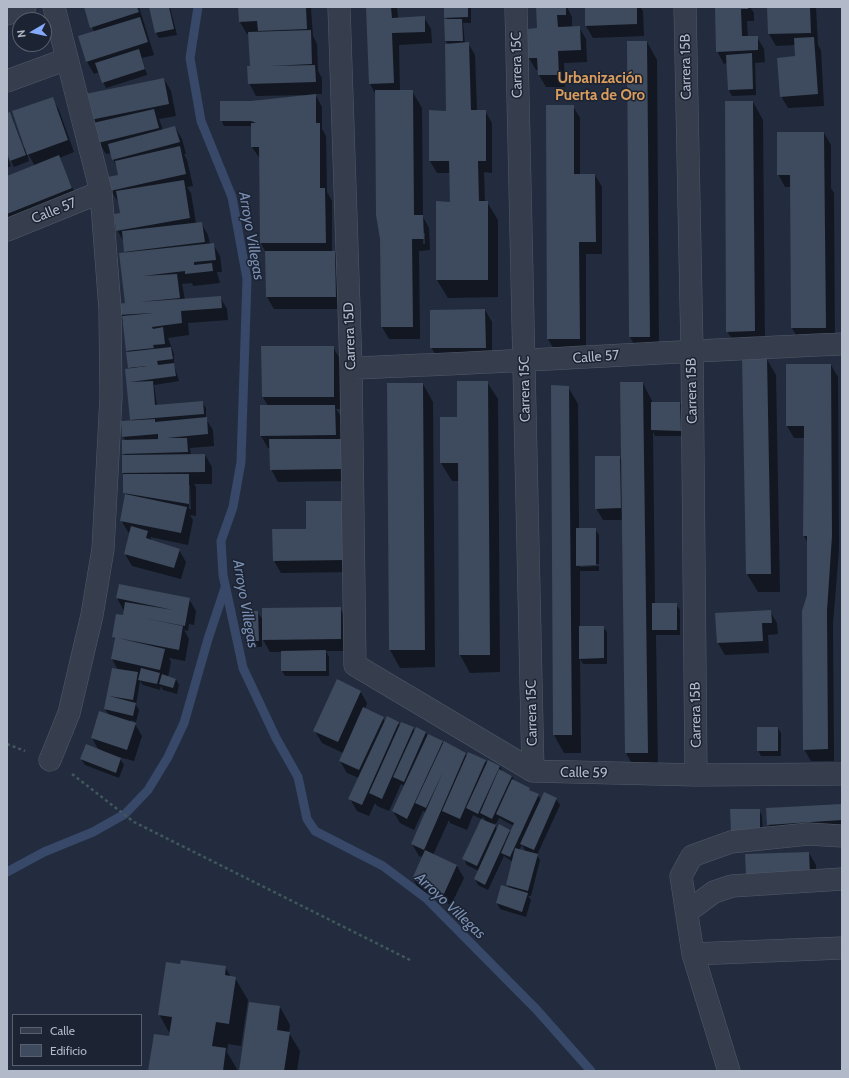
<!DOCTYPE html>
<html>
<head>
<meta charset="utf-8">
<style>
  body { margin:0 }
  #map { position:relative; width:849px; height:1078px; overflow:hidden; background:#222c3e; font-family:Cabin,sans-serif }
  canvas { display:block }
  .frame { position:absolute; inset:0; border:8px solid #b2b9c9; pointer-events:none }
  .legend { position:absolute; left:12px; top:1014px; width:130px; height:52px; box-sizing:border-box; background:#1c2332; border:1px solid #585f6e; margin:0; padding:5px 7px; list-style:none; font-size:12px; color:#b2b9c9 }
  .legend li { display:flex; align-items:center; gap:8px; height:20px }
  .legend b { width:20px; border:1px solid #585f6e }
  .north { position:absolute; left:12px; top:12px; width:40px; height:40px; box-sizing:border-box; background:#1c2332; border:1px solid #585f6e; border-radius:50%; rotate:261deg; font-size:11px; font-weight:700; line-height:16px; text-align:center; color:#b2b9c9 }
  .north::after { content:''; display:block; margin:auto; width:14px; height:18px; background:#85aafb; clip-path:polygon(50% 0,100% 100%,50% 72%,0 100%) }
</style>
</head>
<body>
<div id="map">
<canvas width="849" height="1078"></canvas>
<div class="frame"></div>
<ul class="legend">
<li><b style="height:5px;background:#363e4e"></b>Calle</li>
<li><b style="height:11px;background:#3e4a5d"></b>Edificio</li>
</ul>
<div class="north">N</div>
</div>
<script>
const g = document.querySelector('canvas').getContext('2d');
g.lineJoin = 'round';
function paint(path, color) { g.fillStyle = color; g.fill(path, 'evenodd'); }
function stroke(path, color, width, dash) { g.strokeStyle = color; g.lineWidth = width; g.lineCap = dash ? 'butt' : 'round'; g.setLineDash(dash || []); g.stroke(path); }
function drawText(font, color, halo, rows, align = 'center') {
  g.font = font + ' Cabin,sans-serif'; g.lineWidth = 3; g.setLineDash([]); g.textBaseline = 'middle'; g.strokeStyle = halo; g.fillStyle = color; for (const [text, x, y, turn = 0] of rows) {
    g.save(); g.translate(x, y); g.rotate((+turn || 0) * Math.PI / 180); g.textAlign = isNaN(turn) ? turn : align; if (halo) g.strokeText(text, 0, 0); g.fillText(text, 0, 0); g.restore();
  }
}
paint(new Path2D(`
  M85 7H139L154 55 142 58 147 75 106 88 99 72 94 74 87 62 79 37 94 32Z
  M150 7H170L177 35 159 38 156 33Z
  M239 7H313L311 9 313 36 317 44 318 71 322 78V94H315L322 107V129L326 136 327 192 332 201V252H335L342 264V309H274L267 297 266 253 261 243 260 159 252 147V126H224L221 120 252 102 304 96 303 95 256 96 249 83 251 67 250 34H247L240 22Z
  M367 7H397L398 18 424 17 431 29 432 43 399 45 400 91H412L422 108 423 217 429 228 430 250 419 251 420 339H389L382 327 381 239 376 95 370 84ZM423 233H425V244H423Z
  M445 7H471V23H463L465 44 468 43 475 55 477 111H485L492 123V173L484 172 485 202H487L498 220V297L448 298 437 280 451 202 450 173H437L430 161 447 112 448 44 446 41 447 20Z
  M537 7H567L572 17V28L579 27 586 39 587 62 564 63 565 87H546L539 75 538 70H536L529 58 538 29Z
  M608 7H640L643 11 644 36 593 38 586 26V9Z
  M716 7H750L754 13V21H747L748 37H757L764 49 765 62 755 63 756 95 732 96 729 90 727 63 724 64 717 51Z
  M768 7H816L818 45 821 50 824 106 788 108 781 96 796 57 795 45 776 46 769 34Z
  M647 42 657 60 659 354 640 355 630 337Z
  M164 79 171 91 176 116 159 119 163 130 175 127 182 139 186 154H184L187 160 193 186 187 187 191 193 196 223H201L208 235 210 244H213L220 256 222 272H217L220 283 193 286 192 283 182 284 185 300 220 297 227 309 228 320 188 323 189 335 168 338 174 354V365L179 381 154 385 157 406 202 402 206 408V419L213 430 214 446 190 448 191 455H205L212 467V484H194L196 487V516L190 515 193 520 188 545 150 537 153 542 179 550 186 562 181 579 132 566 125 554 130 533 128 532 121 520 126 495 123 472 125 456 123 441H126L123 437 132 421 126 370H130L124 325 119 315 126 304 125 254 124 242 117 230 121 214 119 203 111 191 120 176 111 153 106 154 99 142 91 119ZM188 485H190L191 509H189Z
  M52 98 59 110 74 152 59 158 78 200 7 229V177L35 166 27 152 29 161 14 167 11 161 7 150V114L10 113 13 119 24 149Z
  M753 102 763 120 765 349H738L727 331Z
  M573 106 580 118V175H595L602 187V254H586V351H555L548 339Z
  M824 133 831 145V188L834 193 835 346H802L792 328 791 187H785L778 174Z
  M7 156 11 166 7 168Z
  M485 310 492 322V359H438L431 347Z
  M262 347H333L340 359V409H336L342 418 348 481 278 482 271 469 270 448H268L261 436 268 406 263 397Z
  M743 358H766L776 375 780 592H758L747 574Z
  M831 365 838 377 839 549 833 624 834 761H811L804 749 808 595V543L804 536 805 438H794L787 426Z
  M487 382 498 399 500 672 470 673 460 655 459 481H452L441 463V418H458Z
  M643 383 653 403H680L683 409 684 436H655L653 432 655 604H676L680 610V635H656L658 771H636L626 753 623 520H603L596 508 620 457 622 462Z
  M388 384H423L433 402 435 667 400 668 390 650Z
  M568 387 578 404 579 529H595L599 535V564L580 565V567L599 566V571H580V627H603L607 632V664H583L580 659 581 753H564L554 735Z
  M349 514 352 572 281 573 274 561 307 530Z
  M117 598 189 599 196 611 194 625 189 624 188 631 184 630 189 639 185 661 169 658 171 662 168 677 176 679 179 685 177 694 163 690 161 686 160 690 143 685 140 681 136 705 139 710 136 722 131 720 130 722 135 724 142 736 134 761 119 757 124 765 119 778 85 765 81 759 99 751 92 738 109 715 105 709 118 670 112 659 116 641 113 637 125 616 124 611Z
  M340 608 347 620 348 651H326L329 657V676H285L282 671V652H270L262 638V647H253L250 641 249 612H257L263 620Z
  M770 611 777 623 778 634 768 635 769 653 725 655 718 643 716 614Z
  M360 691 367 703 365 709 383 718 385 722 387 718 400 725 413 728 415 731 416 728 426 733 428 736 442 742 465 754 467 756 500 766 503 772 512 776 515 782 538 795 541 800 544 794 556 799 560 805 537 855 540 860 531 896H528L531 900 526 917 500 909 497 903 502 887 509 889 507 885 513 862 504 856 488 890 478 885 475 879 479 871 467 865 464 859 486 822 483 817 481 819 473 815 467 830 450 823 449 820 433 855 457 866 464 878 451 905 420 891 413 879 423 857 419 856 412 844 426 812 423 811 414 830 400 823 393 811 405 786 401 784 389 811 377 806 375 803 369 816 357 811 350 799 359 778 347 773 340 761 343 753 322 743 315 731ZM499 818 514 826 511 833 509 831 497 830 494 823 496 824ZM522 845 526 852 519 850Z
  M778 728 781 733V756H761L758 750Z
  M842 805V833L775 836 768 824Z
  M731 810H759L762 816 763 838Z
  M809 853 816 865V887L754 888Z
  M225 967 231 977 235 978 248 1000 241 1046 228 1044 227 1052 238 1071H149L170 1037V1034L159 1014Z
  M250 1003 280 1007 290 1025 289 1033 300 1051 297 1071H240Z`), '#0007');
stroke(new Path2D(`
  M198 7 190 58 201 121 232 197 247 279 241 462 233 507 221 541 223 575 243 668 276 738 298 777 307 819 315 831 383 866 427 899 536 1009 591 1071
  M7 872 44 852 93 832 125 814 148 790 168 757 184 723 208 639 225 588`), '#374868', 9);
paint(new Path2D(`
  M84 7H137L139 12 90 28Z
  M149 7H169L174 29 155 33Z
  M238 7H306L307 29 258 31 257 21 239 22Z
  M366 7H391L392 18 425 16V32L392 33 394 83 369 84Z
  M444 7H468V17L444 18Z
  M536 7H566V15H557L558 27 580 26 581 50 558 51 559 75H538L537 58H528L527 29 537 28Z
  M600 7H637V24L585 26V8Z
  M715 7H748V9H741L742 36H758V50L716 52Z
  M767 7H810L811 33 768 34Z
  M140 17 148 42 86 62 78 36Z
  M444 19H462L463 41H445Z
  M311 30 312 64 271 66 315 65 316 82 248 84 247 66H250L248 32Z
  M814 37 818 94 780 97 777 58 795 56 794 38Z
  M627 41H647L650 337H629Z
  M469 42 471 110H486V161H478L479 201H488V280H436V201L450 202 449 161H429V110L446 111 445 44Z
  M139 49 145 69 102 83 95 63Z
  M752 53 753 89 728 90 726 55Z
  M164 78 169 104 90 120 85 94Z
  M375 90H413L414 215H423L424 239H412L413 327H381L380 239 376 215Z
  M316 94V123H320V188H325L326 243H260L259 147H251V123H256L251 121H220V101H251Z
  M53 97 68 140 27 155 12 111Z
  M725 101H753L755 331 726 332Z
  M546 105H574V174H595L596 242H579L580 339H547Z
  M154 109 159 128 98 143 93 123Z
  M10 112 26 155 10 161 7 153V113Z
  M175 126 180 142 112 160 108 144Z
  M777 132H824L826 328H791L790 175H777Z
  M180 146 186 174 110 191 107 177 118 175 115 161Z
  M59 155 72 188 7 214V176Z
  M184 180 190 218 116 231 114 214 120 213 116 191Z
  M202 222 205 242 124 252 122 231Z
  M214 243 216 260 194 262V265L212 263 213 271 185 274V271L143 276 177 274 180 298 139 302 221 296 222 308 181 311 182 323 152 327 153 329 163 327 165 344 153 345 154 348 126 351 122 316 153 313 118 315 117 304 125 303 119 253Z
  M265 251H335L336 297H266Z
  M485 309 486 348H430V310Z
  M261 346H334V397H262Z
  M171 347 173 359 157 361 158 365 174 363 176 376 130 382 153 381 155 405 203 401 204 414 130 420 125 369 147 366 128 368 126 352Z
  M742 357H767L771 574H746Z
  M786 364H831L832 536 827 611 828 749 803 750 802 611 807 595V536H803L804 426H786Z
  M457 381H488L490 655H459L458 463H440V417H457Z
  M620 382H643L648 753H625Z
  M387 383H423L425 650H389Z
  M551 385 569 386 572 735H553Z
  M651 402H680L681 431 651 430Z
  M260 405H335L336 435 260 436Z
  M207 417 208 434 167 438H187L188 452 122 454V440L158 439V434L122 437 121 421 155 419V422Z
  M269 439H342V469L270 470Z
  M205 454V472L122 473V455Z
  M595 456H620L621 508 595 509Z
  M123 474H189V504L123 493Z
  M125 494 187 507 181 533 120 521Z
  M306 501H343L346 560 273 561 272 529H306Z
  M131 526 148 531 146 538 180 549 174 568 124 554Z
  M576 528H596V565L576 566Z
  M119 584 190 598 185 626 143 618 183 626 179 650 118 638 165 649 160 670 111 659 115 638 112 637 116 614 123 615 125 602 173 610 116 598Z
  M652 603H677V630H652Z
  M341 607V639L262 640V608Z
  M771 610 772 623H762L763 641 717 643 715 613Z
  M248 611H258L259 641H249Z
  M579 626H604V658L579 659Z
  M326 650V671H281V651Z
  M112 668 138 672 133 700 109 696 136 703 133 716 104 709Z
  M141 668 160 673 157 684 138 680Z
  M162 674 176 679 173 688 159 684Z
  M337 679 361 691 338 742 313 731Z
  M363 707 384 717 359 770 339 761Z
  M99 711 136 723 127 750 91 738Z
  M387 716 399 722 362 805 348 799Z
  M401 722 414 727 382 799 369 793Z
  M416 727 426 732 404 782 393 777Z
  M757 727H778V751H757Z
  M428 734 443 741 407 819 392 811Z
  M444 741 466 753 424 850 411 844 443 772 426 808 415 803Z
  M86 744 121 758 116 773 80 759Z
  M468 752 486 760 460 819 442 811Z
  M488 760 500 766 478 814 466 808Z
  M499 769 512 776 492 819 480 813Z
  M512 779 530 788 518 812 529 790 539 794 510 857 501 853 514 823 496 814Z
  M544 792 557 798 534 850 520 844Z
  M842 804V820L767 825 766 808Z
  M730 809H760V833H731Z
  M481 819 496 825 477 866 462 859Z
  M499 824 510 830 485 885 474 879Z
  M515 848 538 854 528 891 506 885Z
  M425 850 457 865 444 894 412 879Z
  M809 852 810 875 746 876 745 854Z
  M501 885 528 893 522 912 496 903Z
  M181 960 226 966 225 975 236 977 229 1024 216 1022 212 1046 226 1048 223 1071H148L154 1034 169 1036 172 1017 158 1015 166 962 180 964Z
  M249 1002 280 1006 277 1030 290 1032 284 1071H239Z`), '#3e4a5d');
const minor = new Path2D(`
  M339 7 351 368 355 665 533 771 696 775 842 774
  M516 7 533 771
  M685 7 692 350 696 775
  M7 14 25 7
  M7 81 67 59
  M7 230 101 192
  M351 368C515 362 678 351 842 344
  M50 760 69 713 92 615 103 549 111 397 110 309 101 192 54 7
  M687 912 714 892 732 886 842 879
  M693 954 842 948
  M729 1071 693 954 681 876 692 856 731 842 808 834 842 836`);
stroke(minor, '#525968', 23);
stroke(new Path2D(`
  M7 744 25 751
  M72 774 134 822 412 961`), '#42575c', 2.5, [3, 3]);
stroke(minor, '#363e4e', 22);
drawText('14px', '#b2b9c9', '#1c2332', [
  ["Carrera 15C",517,65,-91],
  ["Carrera 15B",686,67,-91],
  ["Calle 57",54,211,-22],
  ["Carrera 15D",350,336,-92],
  ["Calle 57",596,357,-4],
  ["Carrera 15C",525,389,-91],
  ["Carrera 15B",692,391,-91],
  ["Carrera 15C",532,713,-91],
  ["Carrera 15B",696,715,-91],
  ["Calle 59",584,773,1]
]);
drawText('bold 15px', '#d89c5e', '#1c2332', [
  ["Urbanización",600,79],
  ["Puerta de Oro",600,96]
]);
drawText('italic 15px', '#798eb2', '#1c2332', [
  ["Arroyo Villegas",251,236,80],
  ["Arroyo Villegas",245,604,80],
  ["Arroyo Villegas",450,906,43]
]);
</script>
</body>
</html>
